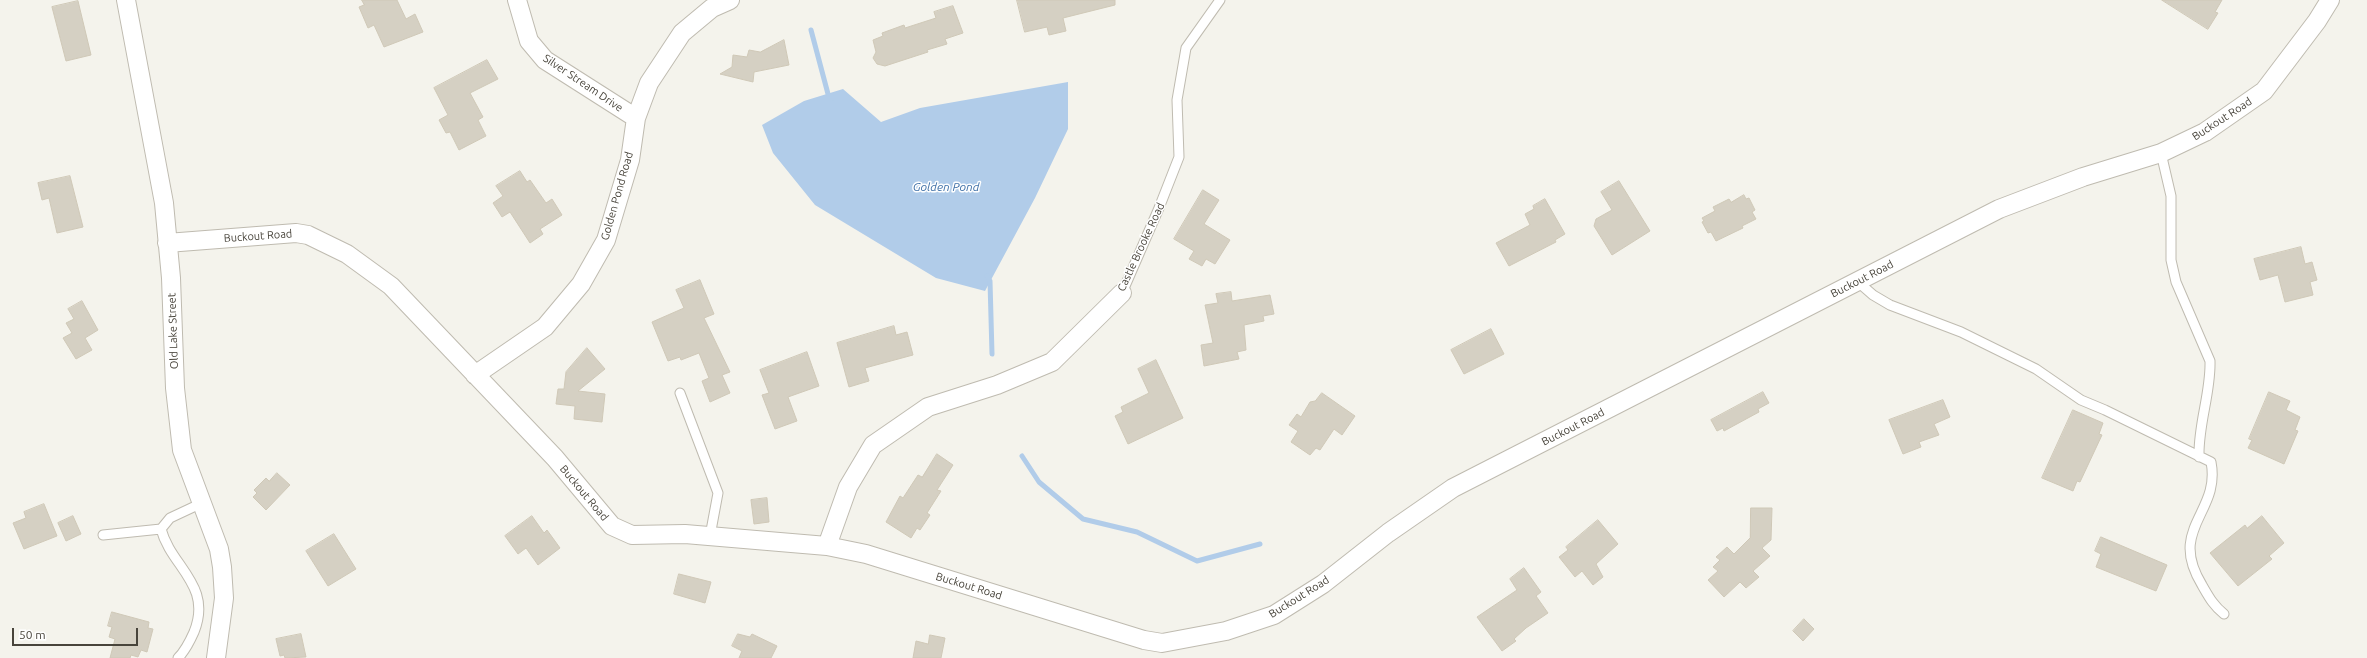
<!DOCTYPE html>
<html>
<head>
<meta charset="utf-8">
<style>
  body { margin:0 }
  #map { position:relative; width:2367px; height:658px; overflow:hidden; background:#f4f3ec; font-family:Ubuntu,sans-serif }
  canvas { display:block }
  .scale { position:absolute; left:12px; top:628px; width:126px; height:18px; box-sizing:border-box; border:2px solid #48443b; border-top:0; padding-left:5px; font-size:12px; line-height:14px; white-space:nowrap; color:#48443b; -webkit-text-stroke:3px #fff; paint-order:stroke }
</style>
</head>
<body>
<div id="map">
<canvas width="2367" height="658"></canvas>
<div class="scale">50 m</div>
</div>
<script>
const g = document.querySelector('canvas').getContext('2d');
g.lineJoin = 'round';
function paint(path, color) { g.fillStyle = color; g.fill(path, 'evenodd'); }
function stroke(path, color, width, dash) { g.strokeStyle = color; g.lineWidth = width; g.lineCap = dash ? 'butt' : 'round'; g.setLineDash(dash || []); g.stroke(path); }
function drawText(font, color, halo, rows, align = 'center') {
  g.font = font + ' Ubuntu,sans-serif'; g.lineWidth = 3; g.setLineDash([]); g.textBaseline = 'middle'; g.strokeStyle = halo; g.fillStyle = color; for (const [text, x, y, turn = 0] of rows) {
    g.save(); g.translate(x, y); g.rotate((+turn || 0) * Math.PI / 180); g.textAlign = isNaN(turn) ? turn : align; if (halo) g.strokeText(text, 0, 0); g.fillText(text, 0, 0); g.restore();
  }
}
paint(new Path2D(`
  M1068 82V129L1035 198 985 291 936 278 815 205 773 153 762 125 804 101 843 89 881 122 920 108Z`), '#b1cce9');
stroke(new Path2D(`
  M811 30 828 94 832 98
  M987 276 990 281 992 354
  M1022 456 1039 482 1083 519 1137 532 1197 561 1260 544`), '#b1cce9', 5);
const building = new Path2D(`
  M362 0H397L406 19 415 14 423 32 384 47 374 25 368 28 359 7 364 5Z
  M1017 0H1115V5L1063 18 1066 31 1049 35 1047 27 1025 32Z
  M2162 0H2222L2215 12 2218 13 2208 29Z
  M78 1 91 55 66 61 52 7Z
  M953 6 963 33 945 39 947 44 927 50 928 52 885 66 877 64 873 58 876 52 873 40 883 36 882 33 904 25 905 28 936 18 934 12Z
  M784 40 789 65 754 72 753 82 720 74 732 67 733 55 747 57 749 50 760 52Z
  M487 60 498 79 470 93 483 117 478 120 486 136 459 150 450 132 446 133 439 120 448 115 434 88Z
  M520 171 527 182 530 180 546 203 552 199 562 215 540 229 543 234 530 243 510 212 502 217 493 203 503 196 496 186Z
  M70 176 83 227 57 233 49 198 42 200 38 183Z
  M1619 181 1650 231 1612 255 1594 226 1596 219 1612 210 1601 192Z
  M1203 190 1219 200 1204 224 1230 240 1215 264 1206 259 1202 266 1189 259 1194 251 1174 239Z
  M1744 195 1746 199 1749 198 1755 210 1752 212 1756 219 1742 226 1743 228 1716 241 1711 232 1708 233 1702 222 1704 221 1702 218 1715 211 1713 207 1729 199 1731 202Z
  M1545 199 1565 234 1555 240 1556 242 1509 266 1496 243 1530 225 1525 214 1534 209 1533 206Z
  M2301 247 2305 264 2312 262 2317 280 2310 282 2313 295 2285 302 2278 275 2260 280 2254 259Z
  M700 280 714 314 704 318 730 372 722 375 730 393 710 402 702 381 709 378 699 353 681 360 680 357 668 361 652 322 684 308 676 290Z
  M1231 292 1232 301 1270 295 1274 314 1263 316 1264 321 1244 325 1246 350 1237 352 1239 359 1204 366 1201 345 1213 343 1205 305 1218 303 1216 294Z
  M82 301 98 330 85 338 92 350 76 359 63 338 72 333 66 323 74 319 68 309Z
  M894 326 896 335 907 332 913 355 865 368 869 381 849 387 837 343Z
  M1491 329 1504 354 1464 374 1451 350Z
  M587 348 605 369 578 391 605 394 602 422 574 419 575 406 556 404 558 389H564L566 372Z
  M807 352 819 386 788 397 797 421 775 429 762 395 769 393 760 370Z
  M1156 360 1183 418 1128 444 1115 416 1123 412 1121 407 1149 393 1138 369Z
  M1763 392 1769 403 1758 409 1759 412 1724 431 1723 428 1717 431 1711 420Z
  M2269 392 2290 401 2286 410 2300 417 2295 430 2298 431 2284 464 2248 448 2252 440 2249 439Z
  M1322 393 1355 416 1342 435 1334 429 1320 450 1316 448 1310 455 1291 442 1298 431 1289 425 1297 414 1301 417 1310 402 1315 401Z
  M1943 400 1950 417 1934 424 1939 435 1919 442 1921 447 1903 454 1889 420Z
  M2073 410 2103 423 2099 434 2102 435 2080 482 2077 481 2073 491 2042 478Z
  M937 454 953 465 937 490 941 491 927 513 930 515 920 530 917 528 911 538 886 522 900 496 903 498 918 475 922 477Z
  M277 473 290 485 266 510 253 497 257 493 254 490 266 478 269 481Z
  M767 498 769 522 754 524 751 500Z
  M44 504 57 536 24 549 13 523 26 518 24 512Z
  M1751 508H1772L1771 540 1762 548 1770 556 1753 571 1759 577 1746 588 1740 582 1724 597 1708 580 1718 571 1713 567 1720 560 1716 557 1727 547 1734 554 1750 538Z
  M73 516 81 534 66 541 58 523Z
  M532 516 544 533 547 530 560 548 538 565 526 548 518 554 505 536Z
  M2262 516 2284 543 2269 556 2272 559 2238 586 2210 553 2245 525 2247 528Z
  M1598 520 1618 544 1596 564 1603 577 1593 585 1582 571 1575 577 1559 557 1568 550 1566 547Z
  M334 534 356 569 328 586 306 551Z
  M2101 537 2167 565 2156 591 2096 567 2101 554 2095 551Z
  M1524 568 1541 592 1536 596 1548 613 1526 628 1514 639 1516 641 1502 651 1477 617 1517 590 1510 579Z
  M679 574 711 582 705 603 674 594Z
  M112 612 149 622 148 628 153 629 147 652 141 650 138 657 131 655 130 658H110L115 639 109 637 112 627 108 626Z
  M1804 619 1814 629 1803 641 1793 631Z
  M301 634 306 657 285 658 284 655 280 656 276 639Z
  M738 634 750 637 752 634 777 646 771 658H739L742 651 732 646Z
  M930 635 945 638 941 658H913L916 641 928 644Z`);
paint(building, '#d5d0c3');
stroke(building, '#cfc8b7', 1);
const service = new Path2D(`
  M2161 153 2171 196V260L2176 282 2210 361C2211 393 2198 424 2199 457
  M1857 281 1873 295 1890 305 1961 332 2036 369 2081 400 2105 410 2211 462C2221 513 2167 528 2202 585 2209 597 2213 605 2224 614
  M1122 293 1159 208 1179 157 1177 100 1186 48 1220 0
  M680 393 718 493 710 536
  M103 535 161 529
  M178 658C185 651 190 641 194 632 213 585 171 567 161 529L170 518 202 503`);
const minor = new Path2D(`
  M126 0 164 203 171 278 175 388 182 450 219 549 222 567 224 598 216 658
  M517 0 529 41 545 60 636 118
  M167 243 296 233 308 235 347 254 391 286 555 458 612 526 632 535 685 534 827 546 866 554 1144 640 1162 643 1226 631 1274 615 1323 584 1388 533 1453 488 1999 209 2083 177 2161 153 2205 132 2264 91 2317 21 2330 0
  M475 375 545 327 581 284 606 240 630 160 636 118 649 83 682 33 712 8 730 0
  M827 546 848 487 873 445 928 407 997 385 1052 362 1122 293`);
stroke(service, '#bfbbb0', 11);
stroke(minor, '#bfbbb0', 20);
stroke(service, '#fff', 9);
stroke(minor, '#fff', 18);
drawText('11px', '#48443b', '#fff', [
  ["Silver Stream Drive",583,83,34],
  ["Buckout Road",2222,119,-33],
  ["Golden Pond Road",617,196,-74],
  ["Buckout Road",258,236,-4],
  ["Castle Brooke Road",1141,247,-65],
  ["Buckout Road",1862,279,-27],
  ["Old Lake Street",173,331,-92],
  ["Buckout Road",1573,427,-27],
  ["Buckout Road",584,493,50],
  ["Buckout Road",969,586,17],
  ["Buckout Road",1299,597,-32]
]);
drawText('italic 12px', '#4071a8', '#fff', [
  ["Golden Pond",946,187]
]);
</script>
</body>
</html>
